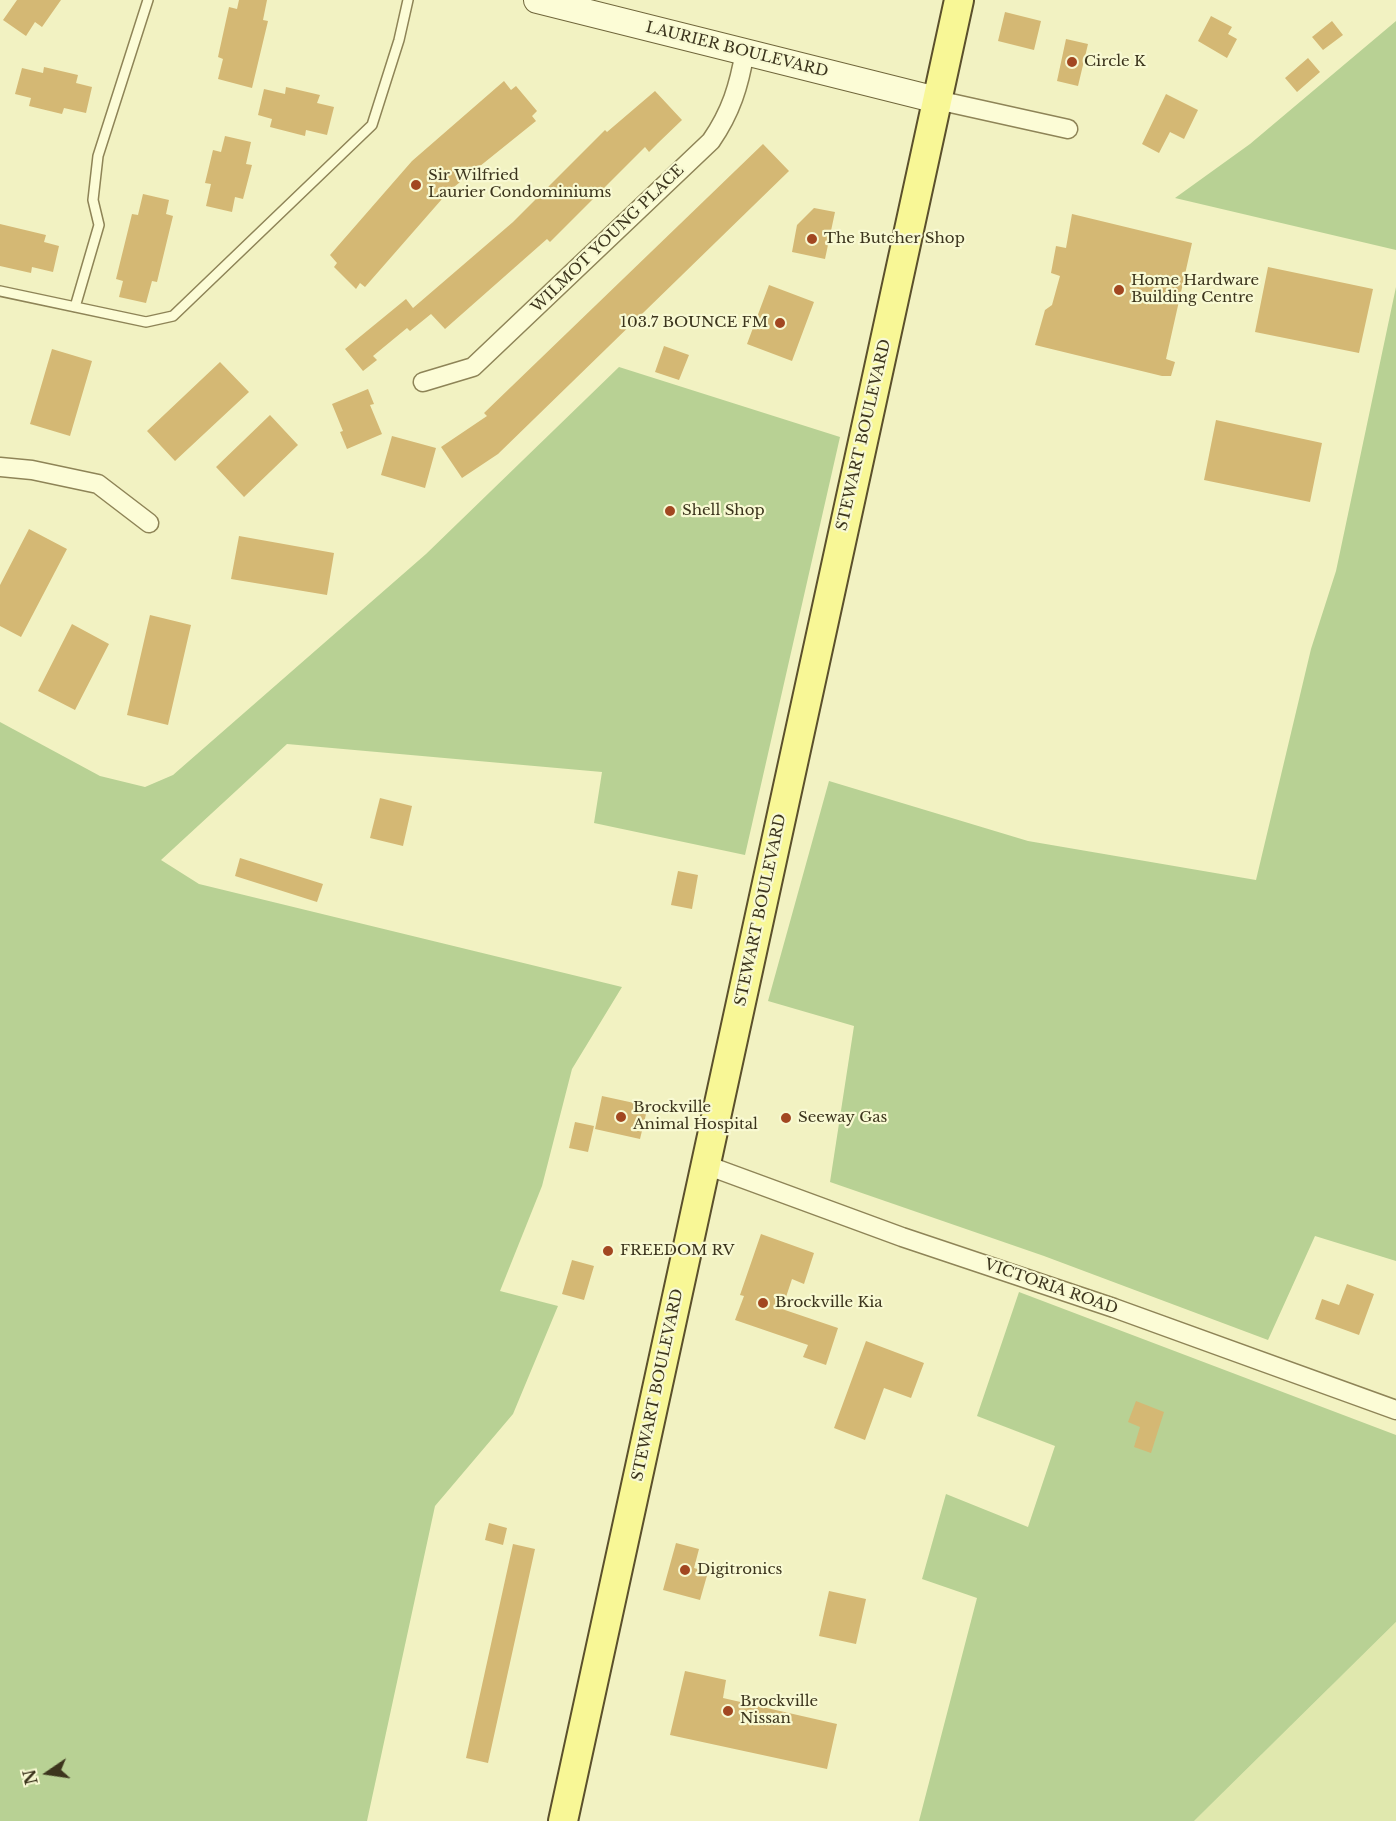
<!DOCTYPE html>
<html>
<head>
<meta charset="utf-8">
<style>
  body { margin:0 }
  #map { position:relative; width:1396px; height:1821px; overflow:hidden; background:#f2f2c2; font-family:"Libre Baskerville",serif }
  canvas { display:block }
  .north { position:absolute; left:18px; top:1743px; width:60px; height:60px; -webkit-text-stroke:4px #f8f9d2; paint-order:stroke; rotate:257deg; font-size:16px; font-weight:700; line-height:24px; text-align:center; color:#3c351d }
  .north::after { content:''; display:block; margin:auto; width:21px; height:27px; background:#3c351d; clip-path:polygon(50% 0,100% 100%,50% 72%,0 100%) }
</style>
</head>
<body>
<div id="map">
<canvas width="1396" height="1821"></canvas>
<div class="north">N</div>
</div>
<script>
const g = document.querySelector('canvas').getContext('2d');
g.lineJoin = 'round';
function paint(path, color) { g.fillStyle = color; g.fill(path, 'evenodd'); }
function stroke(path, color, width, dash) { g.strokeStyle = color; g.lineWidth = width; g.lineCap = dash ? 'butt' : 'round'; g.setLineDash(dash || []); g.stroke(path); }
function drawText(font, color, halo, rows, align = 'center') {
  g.font = font + ' "Libre Baskerville",serif'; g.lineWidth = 4.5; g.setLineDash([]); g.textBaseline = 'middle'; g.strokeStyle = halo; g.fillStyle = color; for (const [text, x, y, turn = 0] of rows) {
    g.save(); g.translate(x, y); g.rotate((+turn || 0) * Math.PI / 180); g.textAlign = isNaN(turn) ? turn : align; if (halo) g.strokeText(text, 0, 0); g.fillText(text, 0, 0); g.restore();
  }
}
paint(new Path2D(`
  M1396 1622V1821H1194Z`), '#e0e8ae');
paint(new Path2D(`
  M1396 21V250L1175 198 1250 144Z
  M1396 287V1261L1315 1236 1268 1340 1044 1256 830 1182 854 1026 768 1001 829 781 1028 841 1256 880 1311 649 1336 571Z
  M619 367 840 437 745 855 594 823 602 772 287 744 161 860 199 884 622 987 572 1069 542 1186 500 1291 558 1306 513 1414 435 1506 367 1821H0V722L100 776 145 787 173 775 426 554Z
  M1019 1292 1396 1435V1622L1194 1821H919L977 1598 922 1579 946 1494 1028 1527 1055 1446 977 1416Z`), '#b8d194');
paint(new Path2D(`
  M17 0H61L42 27 35 22 26 36 3 20Z
  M239 0H267L263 20 268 21 252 88 218 79 223 59 218 57 229 7 237 9Z
  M1005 12 1041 21 1034 50 998 41Z
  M1211 16 1232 27 1228 34 1237 39 1227 58 1198 41Z
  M1332 21 1343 35 1323 50 1312 37Z
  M1066 39 1088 44 1078 86 1057 81Z
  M1308 58 1320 72 1297 92 1285 78Z
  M44 67 78 75 76 83 92 87 86 113 64 108 62 114 29 106 31 98 15 94 22 68 43 73Z
  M504 81 511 90 516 86 537 111 532 116 536 121 449 191 365 287 360 283 356 289 334 267 337 263 330 255 412 161Z
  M286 87 320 95 317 103 334 107 327 135 306 130 305 136 270 127 272 119 258 115 264 89 285 94Z
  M655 91 682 120 658 143 649 152 645 147 550 242 547 239 445 329 431 314 410 331 407 328 373 356 377 360 363 371 345 349 406 299 413 308 513 222 605 130 607 132Z
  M1166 94 1198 110 1184 139 1170 132 1159 153 1142 144Z
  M225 136 251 142 246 164 252 165 243 199 235 197 232 212 206 206 211 184 205 183 213 150 221 152Z
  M763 144 789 171 498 454 462 478 441 447 487 416 484 413Z
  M143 194 169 200 166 214 173 216 157 282 152 281 146 303 119 297 123 281 116 279 132 214 138 215Z
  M814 208 835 212 825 259 792 252 797 225Z
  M1072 214 1192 243 1166 359 1175 362 1171 376H1162L1035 345 1045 310 1052 305 1060 276 1051 273 1056 246 1066 248Z
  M0 224 46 235 44 242 59 246 53 272 32 267 31 273 0 266Z
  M1268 267 1373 289 1359 353 1255 332Z
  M769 285 814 302 792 361 747 344Z
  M664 346 689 355 679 380 655 372Z
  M52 349 92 361 70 436 30 424Z
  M220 362 249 392 175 461 147 431Z
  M368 389 374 404 370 405 382 434 347 449 340 432 343 431 332 404Z
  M270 415 298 445 244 497 216 467Z
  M1216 420 1322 443 1310 502 1204 480Z
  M392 436 436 448 425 488 381 475Z
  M29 529 67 549 21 637 0 626V585Z
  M239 536 334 553 327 595 231 579Z
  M150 615 191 625 168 725 127 715Z
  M72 624 109 644 75 710 38 691Z
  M380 798 412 806 403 846 370 838Z
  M240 858 323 884 317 902 235 876Z
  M678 871 698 875 692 909 671 905Z
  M602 1096 648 1106 640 1139 595 1129Z
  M575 1122 594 1126 588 1152 569 1148Z
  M761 1234 814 1253 804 1284 792 1279 782 1309 838 1328 826 1365 803 1357 808 1345 735 1320 744 1296 740 1295Z
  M572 1260 594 1266 584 1300 562 1294Z
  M1347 1284 1374 1294 1359 1335 1315 1319 1322 1299 1339 1305Z
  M866 1341 924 1363 911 1398 884 1388 865 1440 834 1428Z
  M1136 1401 1164 1412 1151 1453 1134 1447 1140 1427 1128 1422Z
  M489 1523 507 1528 503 1545 485 1540Z
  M676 1543 699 1549 694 1568 708 1572 700 1600 663 1590Z
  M513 1544 535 1549 488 1763 466 1758Z
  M829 1591 866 1599 856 1644 819 1636Z
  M685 1671 726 1680 723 1698 837 1724 827 1769 670 1735Z`), '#d4b874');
const lane = new Path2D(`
  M0 291 146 322 173 316 372 125 399 40 408 0
  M75 307 99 225 93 200 98 156 148 0`);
const street = new Path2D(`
  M937 100 1068 129
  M423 382 473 367 711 141C731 112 739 86 745 51
  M0 467 32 470 98 484 149 523
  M706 1165 902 1237 1114 1308 1396 1410`);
const secondary = new Path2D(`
  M537 0 937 100`);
const primary = new Path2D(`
  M563 1821 959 0`);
stroke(lane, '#8e8457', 12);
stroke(street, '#8e8457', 21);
stroke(secondary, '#6f653a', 28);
stroke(primary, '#5b502c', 32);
stroke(lane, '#fcfcd6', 9);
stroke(street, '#fcfcd6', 18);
stroke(secondary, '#fcfcd6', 26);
stroke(primary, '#f8f796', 28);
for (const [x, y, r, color] of [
  [1072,62,6,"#a24721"],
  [416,185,6,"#a24721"],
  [812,239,6,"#a24721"],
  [1119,290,6,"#a24721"],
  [780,323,6,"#a24721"],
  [670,511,6,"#a24721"],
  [621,1117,6,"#a24721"],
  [786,1118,6,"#a24721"],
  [608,1251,6,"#a24721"],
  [763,1303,6,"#a24721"],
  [685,1570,6,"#a24721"],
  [728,1711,6,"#a24721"]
]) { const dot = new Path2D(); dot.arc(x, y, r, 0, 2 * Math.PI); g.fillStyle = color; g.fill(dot); stroke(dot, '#f8f9d2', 2); }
drawText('15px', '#3c351d', '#f8f9d2', [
  ["LAURIER BOULEVARD",737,50,14],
  ["WILMOT YOUNG PLACE",608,239,-44],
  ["STEWART BOULEVARD",864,435,-77],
  ["STEWART BOULEVARD",761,910,-78],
  ["VICTORIA ROAD",1051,1287,19],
  ["STEWART BOULEVARD",658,1385,-78]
]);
drawText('15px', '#3c351d', '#f8f9d2', [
  ["Circle K",1084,62],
  ["Sir Wilfried",428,176],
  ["Laurier Condominiums",428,193],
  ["The Butcher Shop",824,239],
  ["Home Hardware",1131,281],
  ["Building Centre",1131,298],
  ["103.7 BOUNCE FM",768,323,"right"],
  ["Shell Shop",682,511],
  ["Brockville",633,1108],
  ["Animal Hospital",633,1125],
  ["Seeway Gas",798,1118],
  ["FREEDOM RV",620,1251],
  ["Brockville Kia",775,1303],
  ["Digitronics",697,1570],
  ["Brockville",740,1702],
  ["Nissan",740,1719]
], 'left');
</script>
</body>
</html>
